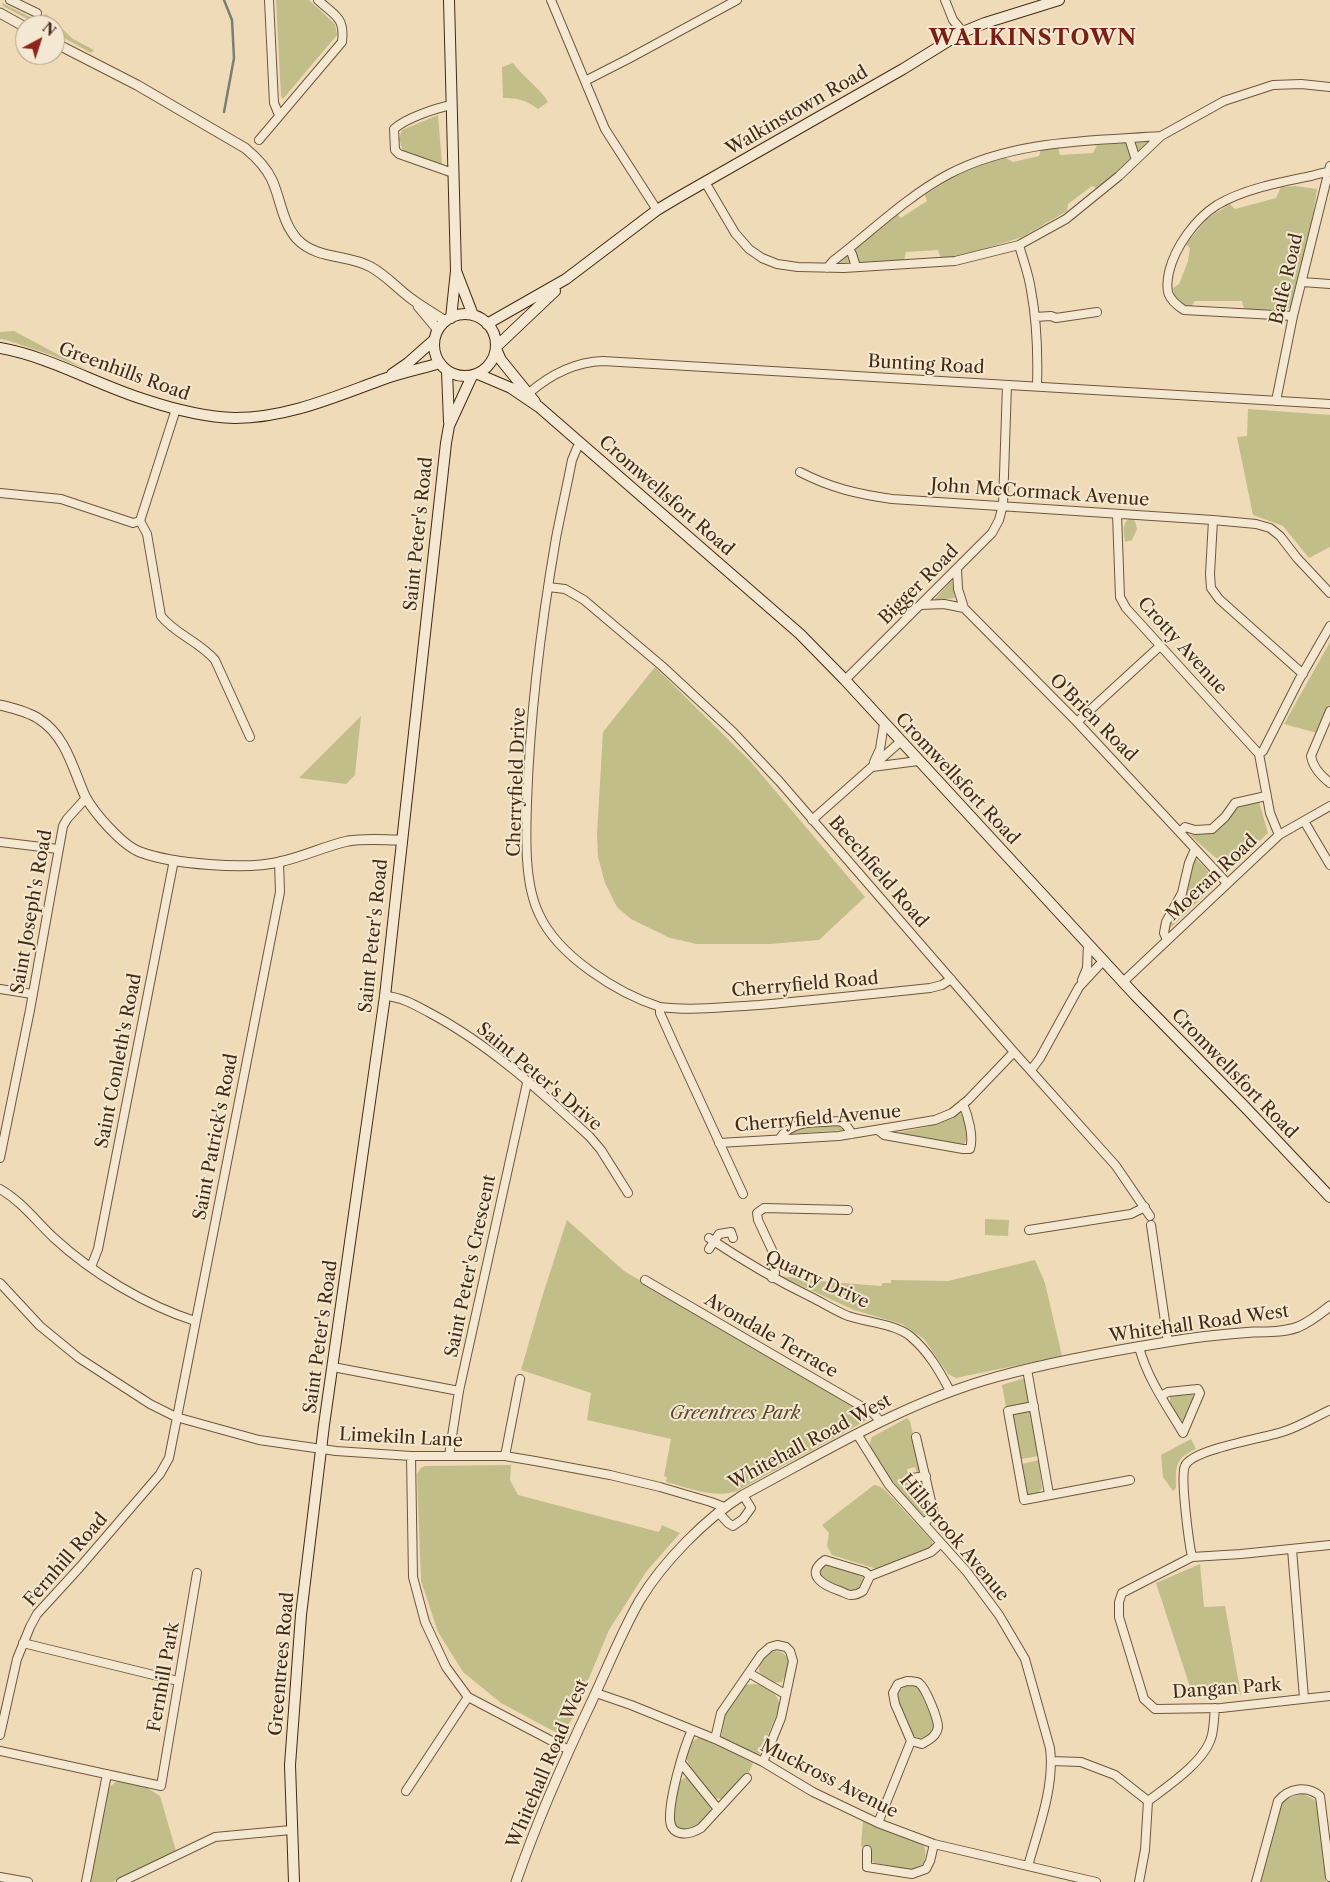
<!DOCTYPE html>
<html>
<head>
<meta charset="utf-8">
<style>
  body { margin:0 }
  #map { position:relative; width:1330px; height:1882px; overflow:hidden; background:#f0dbb9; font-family:"Libre Caslon Text",serif }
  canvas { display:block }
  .north { position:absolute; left:15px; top:15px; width:50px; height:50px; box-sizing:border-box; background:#f5e8d2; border:1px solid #ae9c86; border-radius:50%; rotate:40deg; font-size:14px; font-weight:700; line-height:20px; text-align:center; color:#432a13 }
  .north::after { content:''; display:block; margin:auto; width:18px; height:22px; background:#8f2418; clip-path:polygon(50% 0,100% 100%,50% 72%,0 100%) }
</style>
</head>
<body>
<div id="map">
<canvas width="1330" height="1882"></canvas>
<div class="north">N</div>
</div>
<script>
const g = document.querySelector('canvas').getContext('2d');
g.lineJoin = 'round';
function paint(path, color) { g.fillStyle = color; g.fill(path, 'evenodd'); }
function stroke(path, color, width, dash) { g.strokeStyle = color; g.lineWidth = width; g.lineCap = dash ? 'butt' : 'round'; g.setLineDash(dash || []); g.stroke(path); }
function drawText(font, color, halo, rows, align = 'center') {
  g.font = font + ' "Libre Caslon Text",serif'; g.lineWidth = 4; g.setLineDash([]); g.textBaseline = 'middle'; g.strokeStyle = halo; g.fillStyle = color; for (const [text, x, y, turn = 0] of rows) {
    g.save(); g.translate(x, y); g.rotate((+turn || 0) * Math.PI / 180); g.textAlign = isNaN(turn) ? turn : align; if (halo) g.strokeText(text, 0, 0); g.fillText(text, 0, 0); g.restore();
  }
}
paint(new Path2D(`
  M276 0H309L335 24 337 35 283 99 281 96Z
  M2 3 32 18 36 19 46 14 73 39 94 50 91 53 55 33V25H39L3 6Z
  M513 63C523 77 539 87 548 102L538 109C526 100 517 98 503 98L502 67Z
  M438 115 442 164 403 151 399 139 402 130Z
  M1148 142 1098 189 1092 186 1068 204 1067 211 1022 237 981 250 941 259 938 250 906 252 904 260 836 263 863 243 896 213 901 218 927 201 925 195 966 169 1004 157 1013 162 1039 156 1041 149 1058 147 1060 155 1093 153 1097 145Z
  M1295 186 1317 189C1312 228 1302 266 1292 304L1290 308 1284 310 1244 309 1242 301H1195L1190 308H1186L1175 300 1173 288 1179 284 1188 261 1190 248 1186 244 1208 218 1230 204 1235 209 1276 198 1281 187Z
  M14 331 87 370 51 355 6 340 0 339V332Z
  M1248 409 1330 415V547L1309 558 1283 526 1253 515 1237 437 1247 436Z
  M1130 518 1135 521 1137 529 1132 540 1125 542C1124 532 1121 524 1130 518Z
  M952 580 955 598 934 600Z
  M1330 642V704L1317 733 1284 724Z
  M655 667 750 761 865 897 819 940 770 944H697L670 938 631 919 617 907 605 883 598 857 597 834 603 732Z
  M361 716 355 775 346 784 299 778Z
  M1259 802 1268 833 1233 867H1226L1190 835C1216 832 1220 832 1234 807Z
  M1195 858C1203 866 1216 875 1212 888L1167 931V928L1185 894Z
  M960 1113C967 1119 970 1137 964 1144L959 1146 894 1133C916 1129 942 1126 960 1113Z
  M823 1125H841L846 1130 789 1134 795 1128Z
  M985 1219 1009 1220 1008 1236 985 1235Z
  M567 1220 624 1271 862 1411 867 1415V1420L737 1491C713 1499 690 1488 666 1482L667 1477 664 1476 671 1439 587 1420 591 1393 521 1370 543 1294Z
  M1035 1260 1045 1283 1062 1356 956 1378 948 1374 924 1339 902 1324 854 1310 780 1276 830 1282 881 1286 883 1283H891V1280L948 1281Z
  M1025 1378 1029 1403 1006 1407 1002 1385Z
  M1191 1394 1195 1397 1184 1421 1179 1420 1170 1403V1397L1172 1395Z
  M1031 1411 1038 1456 1021 1459 1012 1414Z
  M907 1418 910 1421 921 1469 917 1473 915 1467 907 1469 913 1489 921 1487 920 1483 923 1484 929 1511 925 1516 921 1515C909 1501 872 1461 870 1444 870 1442 871 1439 872 1437Z
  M1191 1439 1196 1449C1174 1459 1176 1467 1176 1488L1173 1491 1163 1477 1161 1455Z
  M1039 1460 1042 1489 1036 1494 1028 1495 1026 1494 1022 1464Z
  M511 1465 510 1480 518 1495 659 1532 662 1525 680 1533 646 1572 609 1630 572 1719 564 1731 557 1733 501 1703 463 1672 438 1632 421 1581 417 1474 421 1468 425 1466Z
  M874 1485 879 1486 885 1490 932 1541 933 1547 877 1569 832 1555 827 1546 829 1533 822 1525Z
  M826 1563C838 1567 854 1568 863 1578L862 1586 856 1591H848L822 1580C819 1572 819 1568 826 1563Z
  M1200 1564 1204 1607 1225 1606 1241 1695 1193 1696 1156 1583Z
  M775 1651C794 1653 790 1670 782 1682 772 1684 767 1679 759 1672 759 1661 764 1653 775 1651Z
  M756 1684C769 1686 778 1693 780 1707L759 1755 721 1738 725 1713 745 1685Z
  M913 1685 919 1688 934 1724C934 1733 930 1737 922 1739L912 1735 897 1699C898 1689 904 1686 913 1685Z
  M700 1737 753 1763 748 1775 740 1779 722 1799 714 1798C701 1782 668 1752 700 1737Z
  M686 1777 688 1778 710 1804C714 1819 695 1829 683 1831 665 1822 677 1796 680 1781Z
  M117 1781 144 1786 160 1796 176 1851 113 1882H91L90 1876 108 1788Z
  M1302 1793 1315 1800 1320 1813 1326 1882H1260L1279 1807 1283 1801Z
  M863 1820 922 1843C927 1849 926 1858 923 1864L912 1870 876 1863 868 1859V1848L861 1846Z`), '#c1be8a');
stroke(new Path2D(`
  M224 112 234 58 232 20 224 0`), '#778172', 2.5);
const minor = new Path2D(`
  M10 0 37 13
  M269 0 274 103 279 115
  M551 0 605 129 657 210
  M945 0 953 20 963 32
  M585 81 630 58 737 0
  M452 105C436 108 406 118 394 129L395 150 399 154 453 173
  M1129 138 1136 160
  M259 140 342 42C345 17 335 16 318 0
  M705 182 735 233 749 249 762 258 777 264 798 267 844 268 955 261 1019 245 1066 219 1119 176 1161 136 1224 101 1273 85 1301 84 1330 87
  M1019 245C1023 260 1029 275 1031 290 1037 322 1038 354 1037 386
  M849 249 852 254 856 267
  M827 268 833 261C871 232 906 197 949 174 1014 140 1089 141 1161 136
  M1302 282 1330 284
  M1293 316 1184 310C1167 299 1165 291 1169 272 1175 247 1195 219 1217 205 1244 189 1281 182 1311 176 1318 174 1324 172 1330 172
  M1035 317 1051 316 1056 318 1097 312
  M529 393C551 374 574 362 603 361L1330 404
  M1276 401 1293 316 1330 166
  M581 443 577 448 572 460C567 486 561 512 556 538 541 625 530 714 527 802 526 836 524 883 539 914 558 956 617 993 660 1007V1013L673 1042 743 1194
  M800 472C831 488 857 494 892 499L1213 520 1256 524 1270 528 1280 536 1297 558 1330 593
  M0 493 61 499 133 523 140 521 176 409
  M1117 514 1120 597 1126 608 1259 754
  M1213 520 1210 574 1211 588 1219 599 1303 674
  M140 521 147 534 161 616C175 634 200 642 215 660L250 737
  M957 569 958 589 964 608
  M548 587 565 589 584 600 662 666 733 732 779 781 1014 1052 1116 1166 1150 1216
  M921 605 944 604 964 608 1077 722 1227 883
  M845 680 992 533 999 520 1003 505 1007 385
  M1330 711 1311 756C1313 768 1321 776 1330 783
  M1077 722 1160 646
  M1259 754 1263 751 1299 680 1330 626
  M1259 754 1270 813 1279 835
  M874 762 880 749 884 724
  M872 767 918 761
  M812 820 900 742
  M1304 821 1330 865
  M1180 832 1185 827 1195 830 1212 829 1225 817 1235 803 1266 796
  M0 842 58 849
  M1167 940 1164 933 1166 922 1182 893 1189 863 1195 849
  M1082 980 1087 968 1088 944
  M1123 982 1279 835 1330 806
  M0 989 32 994
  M385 996C402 997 415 1005 430 1013 490 1045 541 1092 590 1137L601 1150 628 1193
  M660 1007C692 1011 726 1007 759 1005 816 1000 873 994 930 988L942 985 951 979
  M1031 1070 1040 1058 1079 987 1103 961
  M878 1130 884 1135 963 1149H970C974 1137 968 1115 963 1104
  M780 1138C790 1123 809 1122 826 1122 831 1122 837 1120 842 1122 847 1125 849 1129 852 1134
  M719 1143 839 1136 935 1120 952 1113 968 1100 1014 1052
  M0 1158 30 1010 63 826 67 819 86 798
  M0 1189C21 1201 36 1221 54 1238 92 1273 145 1305 195 1321
  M1151 1225 1168 1342
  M1029 1230 1131 1214 1145 1207
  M709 1238C742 1260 776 1280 811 1297 823 1303 836 1311 848 1316 866 1322 895 1324 910 1336 928 1351 939 1370 950 1391
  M709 1249 719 1234 731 1232 733 1238
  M91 1267 98 1249 174 860
  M772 1278 775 1273 772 1250 758 1220 757 1213 764 1208 848 1210
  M645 1280 873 1413 880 1421
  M0 1283 40 1326 79 1358 150 1404 176 1417 259 1440 336 1451 411 1456H505L535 1461 610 1475 660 1487 711 1502 724 1507
  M1139 1347C1147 1378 1167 1406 1183 1433L1200 1393 1198 1389 1168 1392 1161 1396
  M333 1367 459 1391
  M1027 1369 1049 1494
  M1034 1406 1008 1411 1024 1500 1130 1480
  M857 1434 889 1485 967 1572 999 1615 1025 1659 1050 1748C1055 1786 1038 1830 1028 1866
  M916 1437 934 1514 924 1523
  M411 1456 413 1577 425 1622 446 1667 468 1697 569 1750
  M449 1456 459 1391 527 1083
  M505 1456 520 1379
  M912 1478 926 1476
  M718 1512 728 1523 733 1526 743 1519 751 1508 743 1495
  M1330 1545 1241 1554 1192 1557 1122 1593 1119 1602V1617L1144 1699 1155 1709 1221 1708 1330 1696
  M1292 1549 1304 1698
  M1192 1557C1189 1543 1180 1477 1185 1466 1192 1449 1266 1438 1285 1431 1300 1426 1315 1417 1330 1410
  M825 1560 865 1572 870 1576 863 1591C860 1593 855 1595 851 1595 848 1595 843 1592 840 1591 825 1586 803 1575 825 1560Z
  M870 1576 931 1552 941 1543
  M23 1643 178 1681
  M749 1673 785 1694
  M907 1681C911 1681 916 1681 919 1683 926 1688 938 1719 938 1727 937 1736 929 1740 922 1744L911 1741 895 1704 893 1693 898 1684Z
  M596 1693 631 1705 715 1739 763 1762 813 1792 878 1823 934 1844 1096 1882
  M692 1730C683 1749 670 1796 670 1817 669 1837 688 1836 701 1828L747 1778
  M0 1735 17 1659 30 1627 37 1614 80 1567 160 1474 169 1458 280 892 279 862
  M715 1739 721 1713 761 1655 770 1647 777 1645 786 1647 790 1651 793 1661 781 1718 763 1762
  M0 1751 161 1786 197 1573
  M1052 1761 1081 1762 1115 1775 1148 1801 1145 1850 1139 1882
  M681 1763 718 1809
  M406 1791 468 1697
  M1148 1801C1168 1786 1206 1761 1212 1735 1214 1726 1214 1717 1215 1708
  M878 1823 911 1741
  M867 1850V1867L912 1874 926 1869 930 1861 934 1844
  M0 1877 28 1882
  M86 1882 107 1774
  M121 1882 215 1837 291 1830
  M1256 1882 1278 1801C1289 1788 1307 1785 1320 1796L1330 1877`);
const tertiary = new Path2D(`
  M0 13 25 27
  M55 43 137 85 245 148C256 157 266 167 272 180 281 200 282 222 297 239 317 260 348 254 371 267 387 276 399 290 413 300 424 308 435 314 445 321
  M418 306 438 330
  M0 705C12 708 29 712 39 719 66 736 73 769 85 796 94 813 122 845 140 852 172 864 246 870 279 862 303 857 325 846 348 841 365 838 385 840 402 840
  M516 1882C537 1821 563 1762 591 1703 607 1669 621 1633 640 1600 663 1562 705 1519 743 1495 826 1451 905 1402 996 1377 1051 1362 1111 1351 1167 1342 1195 1337 1225 1334 1253 1332 1268 1332 1284 1332 1298 1327 1310 1322 1320 1314 1330 1306`);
const secondary = new Path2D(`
  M449 0 456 271 451 318
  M456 271 473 315
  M434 345a31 31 0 1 1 62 0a31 31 0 1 1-62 0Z
  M487 324 566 279 657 210 677 198 903 69 963 32 985 23 1059 0
  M496 347 555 291
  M0 348C51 357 97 385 146 400 176 410 204 417 235 418 287 418 334 397 381 380 400 373 420 369 440 363
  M496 349 501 360 535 402
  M447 371 449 422
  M392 374 408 363 434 340
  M478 374 511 388 539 407 800 634 845 680 1135 995 1245 1107 1330 1197
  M294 1882 290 1765 301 1615 324 1425 385 996 446 443 449 426 472 376`);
stroke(minor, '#6e563c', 10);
stroke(tertiary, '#6e563c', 11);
stroke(secondary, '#432a13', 12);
stroke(minor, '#f5e8d2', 8);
stroke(tertiary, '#f5e8d2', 9);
stroke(secondary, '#f5e8d2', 10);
drawText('18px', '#432a13', '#f5e8d2', [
  ["Walkinstown Road",797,111,-30],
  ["Balfe Road",1287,279,-77],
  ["Bunting Road",926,365,3],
  ["Greenhills Road",124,372,20],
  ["John McCormack Avenue",1040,493,4],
  ["Cromwellsfort Road",666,496,41],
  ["Saint Peter's Road",419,534,-84],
  ["Bigger Road",919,585,-45],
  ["Crotty Avenue",1182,646,48],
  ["O'Brien Road",1093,718,45],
  ["Cromwellsfort Road",957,779,47],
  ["Cherryfield Drive",517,782,-88],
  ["Beechfield Road",878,872,49],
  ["Moeran Road",1212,878,-43],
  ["Saint Joseph's Road",32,912,-80],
  ["Saint Peter's Road",374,936,-84],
  ["Cherryfield Road",805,985,-5],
  ["Saint Conleth's Road",119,1061,-79],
  ["Cromwellsfort Road",1234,1074,46],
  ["Saint Peter's Drive",539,1077,40],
  ["Cherryfield Avenue",818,1119,-5],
  ["Saint Patrick's Road",216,1137,-79],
  ["Saint Peter's Crescent",471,1266,-78],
  ["Quarry Drive",817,1280,25],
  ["Whitehall Road West",1199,1324,-8],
  ["Avondale Terrace",771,1336,30],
  ["Saint Peter's Road",321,1337,-82],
  ["Limekiln Lane",401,1438,3],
  ["Whitehall Road West",810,1442,-28],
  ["Hillsbrook Avenue",954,1538,50],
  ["Fernhill Road",66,1560,-49],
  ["Greentrees Road",282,1664,-85],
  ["Fernhill Park",164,1677,-80],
  ["Dangan Park",1227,1689,-4],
  ["Whitehall Road West",548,1764,-67],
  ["Muckross Avenue",829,1779,27]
]);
drawText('italic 18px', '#5c482b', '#f5e8d2', [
  ["Greentrees Park",735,1414]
]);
g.letterSpacing = '1px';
drawText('bold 22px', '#7a1f14', '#f5e8d2', [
  ["WALKINSTOWN",1033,39]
]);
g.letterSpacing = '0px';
</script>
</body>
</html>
